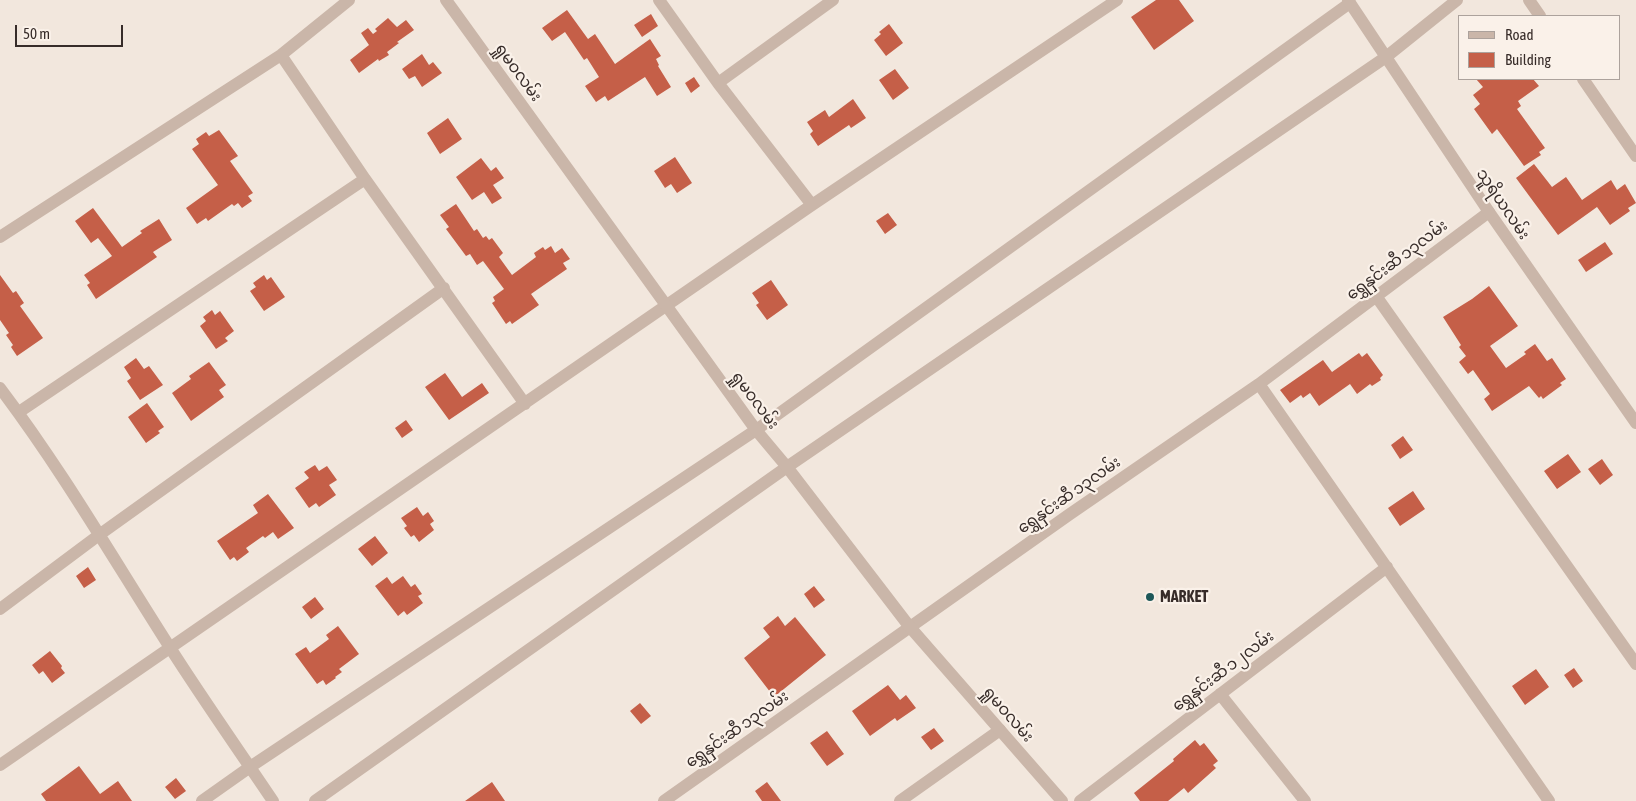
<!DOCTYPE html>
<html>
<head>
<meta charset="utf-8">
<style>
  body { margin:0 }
  #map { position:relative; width:1636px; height:801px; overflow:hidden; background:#f2e7dd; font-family:"Asap Condensed",sans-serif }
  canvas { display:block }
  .legend { position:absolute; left:1458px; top:15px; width:162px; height:65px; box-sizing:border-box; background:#faf1e9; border:1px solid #aca29c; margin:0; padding:6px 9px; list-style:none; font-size:15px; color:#372c29 }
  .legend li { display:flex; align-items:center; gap:10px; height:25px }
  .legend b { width:25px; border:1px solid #aca29c }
  .scale { position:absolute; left:15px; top:25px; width:108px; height:22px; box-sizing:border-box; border:2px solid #372c29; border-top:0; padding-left:6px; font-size:15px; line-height:18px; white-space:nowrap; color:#372c29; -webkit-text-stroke:4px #faf1e9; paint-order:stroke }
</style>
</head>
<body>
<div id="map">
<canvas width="1636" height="801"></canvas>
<ul class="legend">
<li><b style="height:6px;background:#cab6a9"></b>Road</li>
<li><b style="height:14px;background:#c55f48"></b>Building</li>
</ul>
<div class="scale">50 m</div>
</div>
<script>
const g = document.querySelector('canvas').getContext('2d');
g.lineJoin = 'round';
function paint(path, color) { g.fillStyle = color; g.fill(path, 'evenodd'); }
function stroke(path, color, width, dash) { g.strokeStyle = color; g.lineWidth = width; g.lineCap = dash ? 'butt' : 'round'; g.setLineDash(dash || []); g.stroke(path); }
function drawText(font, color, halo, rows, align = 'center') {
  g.font = font + ' "Asap Condensed","Noto Sans Myanmar",sans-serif'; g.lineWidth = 4.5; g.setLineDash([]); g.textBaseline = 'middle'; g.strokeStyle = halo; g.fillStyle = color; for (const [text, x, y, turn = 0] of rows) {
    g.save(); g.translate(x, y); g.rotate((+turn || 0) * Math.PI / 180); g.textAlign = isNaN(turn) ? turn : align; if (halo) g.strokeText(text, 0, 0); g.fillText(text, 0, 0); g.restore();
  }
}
paint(new Path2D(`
  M1156 0H1179L1194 21 1154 50 1131 17Z
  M567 10 588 39 595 34 615 64 650 39 661 56 656 59 659 65 658 66 671 87 657 96 645 77 608 101 605 96 596 102 585 86 599 77 587 58 584 60 565 32 552 41 542 28Z
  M651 14 658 26 642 37 634 25Z
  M388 18 397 27 406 20 414 30 397 42 399 43 387 52 389 55 379 61 378 59 359 73 350 60 369 45 361 33 368 28 373 34 377 31 375 29Z
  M889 24 903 43 886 56 874 40 881 34 879 32Z
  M422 54 429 65 433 62 442 73 422 87 415 76 409 79 402 69Z
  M895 69 909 88 893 100 879 80Z
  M694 77 700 86 691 93 685 83Z
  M1476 79H1533L1539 86 1518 101 1521 106 1517 109 1545 148 1539 152 1541 155 1524 166 1497 129 1492 134 1474 109 1480 104 1473 95 1483 87Z
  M853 99 866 118 851 128 849 125 818 146 810 134 813 131 807 122 825 110 829 117Z
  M448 118 462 139 440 154 427 133Z
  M219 130 238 156 230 161 253 193 248 196 252 201 242 208 238 203 234 206 232 204 208 221 206 218 197 224 186 208 218 185 192 149 199 144 196 139 206 132 209 136Z
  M675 157 692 183 677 193 671 184 665 188 654 171Z
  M481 158 491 171 496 167 504 178 493 185 502 198 492 204 484 192 472 200 456 177Z
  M1534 164 1552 187 1566 177 1582 200 1611 180 1617 190 1625 184 1636 203 1628 208 1630 211 1610 225 1597 207 1558 235 1516 178Z
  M456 204 474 231 477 229 483 238 486 236 489 240 492 238 503 253 499 257 512 275 536 257 534 253 543 247 545 250 551 246 555 253 562 248 570 259 563 263 567 269 531 294 539 305 512 324 510 321 506 324 492 303 495 301 493 297 504 289 483 261 477 265 470 254 466 256 446 229 449 227 440 215Z
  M93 208 122 247 142 233 140 231 159 219 172 240 153 252 157 257 96 299 87 285 90 283 84 275 112 256 98 238 91 243 75 221Z
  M888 213 897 225 885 234 876 221Z
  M1605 242 1613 254 1586 272 1578 260Z
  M0 275 13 293 16 291 24 303 20 306 43 338 17 356 11 347 13 345 6 335 9 333 0 320Z
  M264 275 267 280 271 277 285 297 264 311 250 291 256 287 253 283Z
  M771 280 788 305 767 320 756 305 759 303 752 293Z
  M1489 286 1518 326 1490 346 1506 368 1526 354 1524 352 1535 344 1547 361 1552 358 1566 379 1560 383 1562 385 1543 399 1541 396 1539 398 1529 386 1492 411 1484 399 1490 394 1473 370 1468 374 1459 362 1466 356 1459 347 1461 345 1443 317 1472 299Z
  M212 310 215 315 220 311 234 331 225 338 228 341 216 349 200 326 206 321 203 317Z
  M1359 353 1362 357 1367 353 1383 375 1380 378 1381 380 1372 386 1370 384 1357 394 1350 384 1319 406 1310 393 1303 398 1301 395 1290 403 1280 390 1323 360 1332 372Z
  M136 358 144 369 149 366 163 385 140 400 127 381 131 378 124 367Z
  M209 362 226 385 219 390 224 397 191 421 172 393 191 379 189 376Z
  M445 373 462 397 482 383 489 393 449 420 425 387Z
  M147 403 164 427 158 431 160 433 146 443 128 417Z
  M406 420 413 430 402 438 395 428Z
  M1403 436 1413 450 1400 459 1391 445Z
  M1568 454 1581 472 1557 489 1544 471Z
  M1602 459 1613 475 1600 485 1588 469Z
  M315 465 319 471 327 466 337 480 329 485 336 495 319 507 316 503 309 508 295 488 309 478 304 472Z
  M1413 491 1425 509 1400 526 1388 508Z
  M268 494 294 528 278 539 273 532 265 538 263 536 246 548 249 552 237 561 234 557 230 560 217 541 258 513 253 505Z
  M417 507 423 516 428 512 434 521 430 524 434 530 419 542 414 535 411 537 404 528 407 526 401 518Z
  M375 536 388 553 372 566 358 549Z
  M88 567 96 580 84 588 76 576Z
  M403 576 411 587 415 584 422 594 418 596 423 603 407 615 404 611 398 616 375 586 387 577 392 584Z
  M814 586 825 600 814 608 804 594Z
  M315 597 324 609 311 619 302 607Z
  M778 616 785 626 795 617 826 655 774 697 744 658 770 637 763 628Z
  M338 626 359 654 339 669 342 672 335 677 336 678 326 685 323 680 317 684 295 654 306 647 310 653 329 639 326 635Z
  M50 651 62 666 61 668 65 673 52 683 43 671 39 674 32 665Z
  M1574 668 1583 681 1573 688 1564 675Z
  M1536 669 1549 687 1525 705 1512 686Z
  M888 685 900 700 906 695 916 708 897 721 895 718 870 736 852 711Z
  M640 703 651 716 641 724 630 711Z
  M934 728 944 741 931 750 921 737Z
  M827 731 844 754 827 766 810 743Z
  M1195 740 1200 746 1204 743 1218 761 1213 765 1216 768 1188 793 1184 788 1168 801H1140L1134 793 1174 761 1173 759Z
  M79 766 100 794 118 781 132 801H46L41 794Z
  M176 778 186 791 175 799 165 787Z
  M492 782 505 801H465Z
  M767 782 781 801H762L755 791Z`), '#c55f48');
stroke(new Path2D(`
  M659 0 718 83 833 0
  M1529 0 1540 16
  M281 55 365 179 525 404
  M1583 79 1636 156
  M718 83 812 205
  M0 237 281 55 349 0
  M1376 296 1636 664
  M1259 384 1549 801
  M0 388C62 470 114 560 169 646 202 698 238 749 273 801
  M19 412 365 179
  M0 609 99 535 444 288
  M1220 694 1305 801
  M0 765 812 205 1117 0
  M202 801 250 767 756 430 1350 3
  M315 801 787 467 1386 57 1457 0
  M664 801 1070 514 1259 384 1489 212
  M900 801 1000 730
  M1080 801 1387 567`), '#cab6a9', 12);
stroke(new Path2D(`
  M446 0 756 430 787 467 909 626 1062 801
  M1348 0 1489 212 1636 423`), '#cab6a9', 12);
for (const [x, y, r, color] of [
  [1150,597,5,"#1e5859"]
]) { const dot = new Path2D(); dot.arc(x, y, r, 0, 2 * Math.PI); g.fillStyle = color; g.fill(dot); stroke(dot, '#faf1e9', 2); }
drawText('16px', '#372c29', '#faf1e9', [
  ["ရှုမဝလမ်း",518,72,54],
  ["သူရိယလမ်း",1503,204,56],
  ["ရွှေနှင်းဆီ ၁၃လမ်း",1397,260,-37],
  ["ရှုမဝလမ်း",755,400,53],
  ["ရွှေနှင်းဆီ ၁၃လမ်း",1069,495,-35],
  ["ရွှေနှင်းဆီ ၁၂လမ်း",1223,671,-37],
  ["ရှုမဝလမ်း",1008,714,49],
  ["ရွှေနှင်းဆီ ၁၃လမ်း",737,729,-35]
]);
drawText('bold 16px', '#372c29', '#faf1e9', [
  ["MARKET",1160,597]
], 'left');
</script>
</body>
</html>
